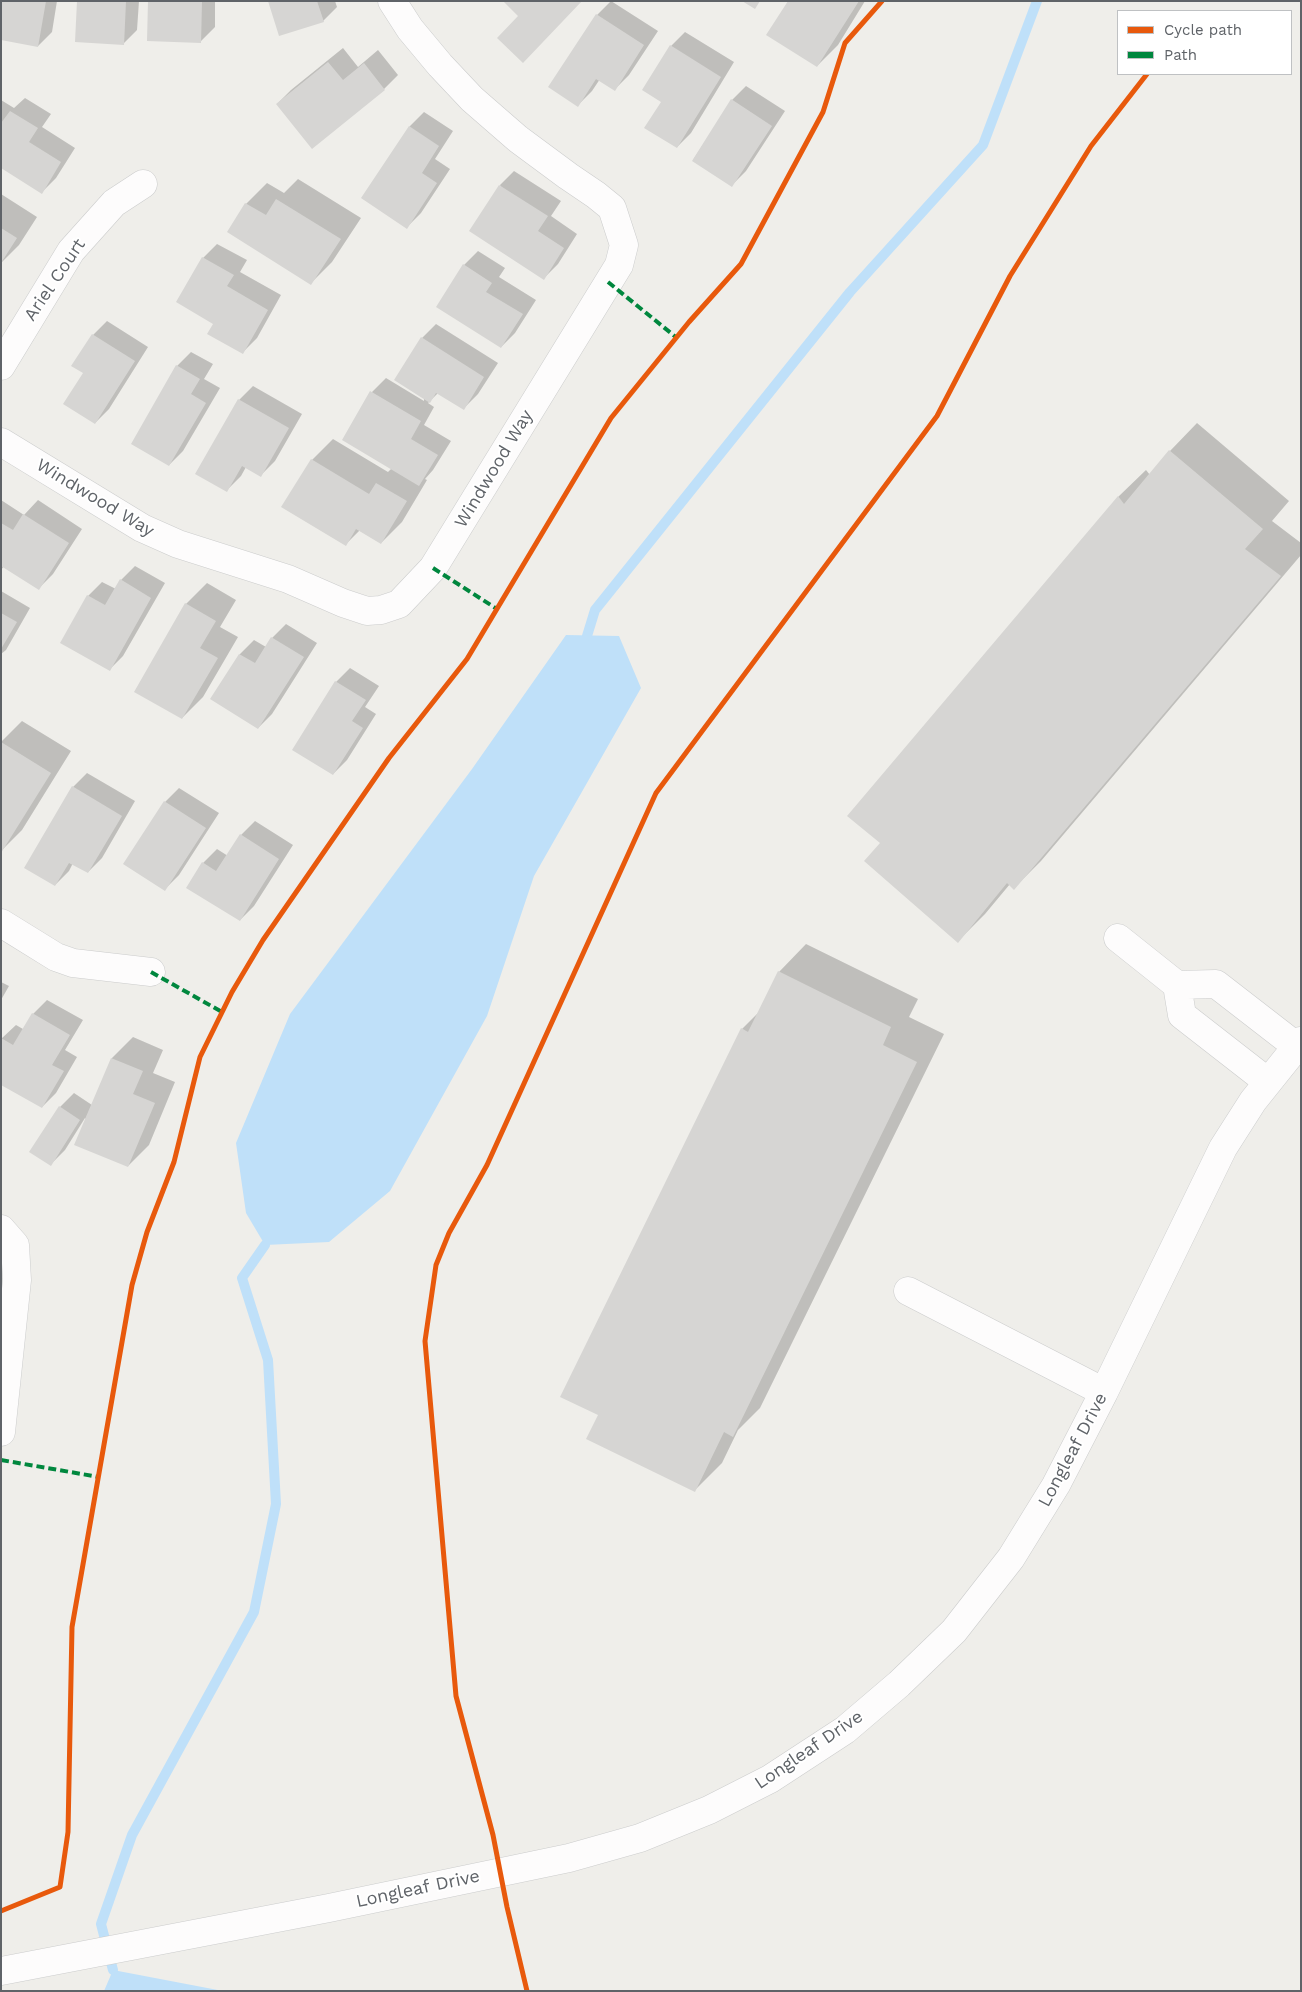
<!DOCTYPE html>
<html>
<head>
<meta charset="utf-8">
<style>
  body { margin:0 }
  #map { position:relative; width:1302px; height:1992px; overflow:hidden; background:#efeeea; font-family:"Work Sans",sans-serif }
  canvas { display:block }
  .frame { position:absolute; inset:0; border:2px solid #5f6368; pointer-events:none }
  .legend { position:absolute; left:1117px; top:10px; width:175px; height:65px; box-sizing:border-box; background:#fff; border:1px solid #bfc1c3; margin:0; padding:6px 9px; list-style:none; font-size:15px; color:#5f6368 }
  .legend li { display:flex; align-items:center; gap:10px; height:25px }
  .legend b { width:25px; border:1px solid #bfc1c3 }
</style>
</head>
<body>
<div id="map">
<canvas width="1302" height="1992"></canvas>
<div class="frame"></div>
<ul class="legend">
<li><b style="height:6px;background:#e8590c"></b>Cycle path</li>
<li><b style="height:6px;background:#00873e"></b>Path</li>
</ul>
</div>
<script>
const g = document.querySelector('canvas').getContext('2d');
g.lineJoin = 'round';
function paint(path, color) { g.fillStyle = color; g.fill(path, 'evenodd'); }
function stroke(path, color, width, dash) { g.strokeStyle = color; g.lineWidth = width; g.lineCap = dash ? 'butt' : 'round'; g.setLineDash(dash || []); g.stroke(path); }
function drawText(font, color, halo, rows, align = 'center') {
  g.font = font + ' "Work Sans",sans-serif'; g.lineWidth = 4; g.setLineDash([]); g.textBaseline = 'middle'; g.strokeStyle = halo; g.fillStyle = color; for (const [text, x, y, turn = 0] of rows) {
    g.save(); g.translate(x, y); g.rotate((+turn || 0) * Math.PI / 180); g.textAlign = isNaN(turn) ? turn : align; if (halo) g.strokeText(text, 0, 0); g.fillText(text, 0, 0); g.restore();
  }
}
paint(new Path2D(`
  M566 635 619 636 641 688 534 876 487 1016 390 1191 329 1242 265 1245 246 1213 236 1143 290 1014 472 769Z
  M113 1970 223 1991H104Z`), '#bfe0f9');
paint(new Path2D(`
  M1 1H57L52 32 38 46Z
  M79 1H139L137 30 123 44Z
  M149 1H215V27L201 41Z
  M270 1H335L337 7 323 21Z
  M611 1 658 31 629 75 615 89 600 79 592 91 578 105 597 15Z
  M789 1H865L838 45 817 66Z
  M685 32 734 62 691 133 677 147 662 102 644 90 671 46Z
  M343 48 358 67 378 50 398 75 384 89 312 147 277 104 291 90Z
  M746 86 785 111 746 171 732 185 693 160 732 100Z
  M25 98 51 114 42 127 75 148 56 178 42 192 1 167V100L14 108Z
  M424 112 453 131 435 159 450 169 421 213 407 227 362 198 410 126Z
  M514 171 561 201 551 216 577 234 558 264 544 278 500 185Z
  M298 179 361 218 332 262 311 283 229 232 246 204 267 183 284 193Z
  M1 194 37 217 19 245 1 263Z
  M217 244 247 260 240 272 281 295 257 338 243 352 215 323 203 258Z
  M478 251 505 268 499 277 536 300 515 333 501 347 464 265Z
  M107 321 148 347 109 409 95 423 85 373 73 366 93 335Z
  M436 324 498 363 478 394 464 408 438 393 428 403 434 407 424 425 451 441 433 470 425 479 427 480 402 522 381 543 360 530 346 544 312 460 333 439 388 472 392 468 372 392 386 378 424 401 422 338Z
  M191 352 213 364 204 379 220 388 183 451 169 465 177 366Z
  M253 386 302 414 275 461 261 475 246 467 241 476 227 490 239 400Z
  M1197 423 1289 501 1272 521 1301 543V555L1041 861 1014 888 1010 884 985 914 958 941 882 842 1118 497 1146 470 1150 475 1170 451Z
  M1 500 24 515 38 500 82 529 53 574 39 588 4 566 1 570Z
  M135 566 165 583 123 656 109 670 88 596 102 582 116 589 121 580Z
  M207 583 236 600 220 627 238 637 203 697 182 718 186 604Z
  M1 591 30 608 6 650 1 654Z
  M286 624 317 643 272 714 258 728 212 698 240 654 254 640 266 647 272 638Z
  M350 668 379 686 365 707 376 714 347 760 333 774 336 682Z
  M22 721 71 751 22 830 1 851V742Z
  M87 773 135 801 102 858 88 872 73 863 69 871 55 885 73 787Z
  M179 788 219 813 179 875 165 889V802Z
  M255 821 293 845 254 906 240 920 203 863 217 849 228 856 241 835Z
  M806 944 918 999 909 1017 944 1034 760 1408 738 1430 722 1463 694 1491 742 1029 759 1012 779 972Z
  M1 982 9 986 1 1000Z
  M47 1000 83 1020 65 1050 77 1057 56 1093 42 1107 1 1039 16 1025 23 1029 33 1014Z
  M133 1037 163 1050 153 1073 175 1082 149 1145 128 1166 85 1118 65 1150 51 1164 60 1107 74 1093 92 1105 112 1058Z`), '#0003');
stroke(new Path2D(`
  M587 636 595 610 850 292 983 145 1037 1
  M113 1970 101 1924 132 1835 254 1612 276 1504 268 1360 242 1278 265 1245`), '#bfe0f9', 10);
paint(new Path2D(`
  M1 1H46L38 47 1 40Z
  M77 1H126L124 45 75 42Z
  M148 1H202L201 43 147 41Z
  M268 1H317L324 22 279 36Z
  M503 1H582L523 63 497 38 518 16Z
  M742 1H760L755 9Z
  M788 1H859L817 67 766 35Z
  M596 14 644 45 615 91 596 79 578 107 548 87Z
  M670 45 721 77 677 148 644 128 661 102 642 90Z
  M328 62 343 80 364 63 385 90 312 149 276 104Z
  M731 99 772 126 732 187 692 161Z
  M10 111 38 128 29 142 61 162 42 194 1 168V123Z
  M409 126 439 146 422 173 437 183 407 229 361 198Z
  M499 185 548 216 538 231 564 248 544 280 469 231Z
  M276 199 341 239 311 285 227 232 245 203 266 215Z
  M1 228 17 238 1 263Z
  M202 257 234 275 227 286 268 310 243 354 207 334 213 324 176 302Z
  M463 264 492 283 486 292 523 314 501 348 436 307Z
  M92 334 135 361 95 424 63 404 83 373 71 366Z
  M421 337 484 377 464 410 436 393 430 403 394 380Z
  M176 365 200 379 191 394 206 403 169 466 131 444Z
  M370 391 421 421 411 439 438 455 419 486 342 440Z
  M238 399 289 428 261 477 242 466 227 492 195 474Z
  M1169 450 1263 529 1245 549 1281 576 1014 890 1007 883 958 943 864 861 880 843 847 816 1118 496 1124 504Z
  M311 459 369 494 376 483 407 501 381 544 356 529 346 546 281 507Z
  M23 514 69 543 39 590 1 566V523L13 530Z
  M120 579 151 598 110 671 60 643 87 595 105 605Z
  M185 603 216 621 200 648 218 658 182 719 134 692Z
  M1 613 17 622 1 649Z
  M271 637 304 657 258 729 210 699 239 654 255 663Z
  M335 681 366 700 352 721 363 728 333 775 292 750Z
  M1 742 51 773 1 853Z
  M72 786 122 816 88 873 69 863 55 886 24 868Z
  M164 801 206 828 165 891 123 864Z
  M240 834 279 859 240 921 186 888 202 862 216 871Z
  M778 971 891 1027 883 1045 917 1062 733 1437 724 1432 695 1492 586 1439 598 1415 560 1397 741 1028 748 1032Z
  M32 1013 70 1035 52 1065 64 1071 42 1108 1 1085V1038L13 1045Z
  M111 1058 143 1071 133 1094 155 1103 128 1167 74 1145Z
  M59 1106 80 1120 51 1166 29 1152Z`), '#d6d5d3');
const minor = new Path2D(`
  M1 366 71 251 114 203 143 184
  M1 442 142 528 178 544 288 579 343 603 367 611 381 610 399 604 433 568 619 265 624 245 612 208 596 195 568 176 518 139 472 99 440 65 410 29 392 1
  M1 923 56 957 73 963 151 972
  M1118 938 1177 985 1216 984 1296 1046
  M1177 985 1182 1015 1268 1082
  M1 1229 15 1245 17 1280 1 1432
  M908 1291 1104 1392
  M1 1971 329 1908 569 1858 640 1838 709 1810 770 1779 845 1730 899 1684 954 1631 1011 1558 1056 1485 1104 1392 1223 1148 1253 1101 1301 1041`);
stroke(minor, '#cbcccc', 29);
stroke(minor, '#fdfcfc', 28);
stroke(new Path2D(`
  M608 282 677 338
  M433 568 497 609
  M151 972 222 1012
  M1 1460 99 1477`), '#00873e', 4, [8, 4]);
stroke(new Path2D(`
  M1 1911 60 1887 68 1832 72 1627 132 1285 147 1232 174 1162 200 1057 232 992 263 940 389 758 467 659 611 418 689 322 741 264 823 112 845 43 882 1
  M527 1991 507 1907 493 1835 456 1696 425 1341 436 1265 449 1233 487 1165 656 793 937 416 1010 276 1091 146 1147 74`), '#e8590c', 5);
drawText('18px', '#5f6368', '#fff', [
  ["Ariel Court",55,280,-56],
  ["Windwood Way",494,469,-59],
  ["Windwood Way",95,498,31],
  ["Longleaf Drive",1073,1450,-62],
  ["Longleaf Drive",809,1750,-34],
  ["Longleaf Drive",418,1889,-12]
]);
</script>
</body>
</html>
